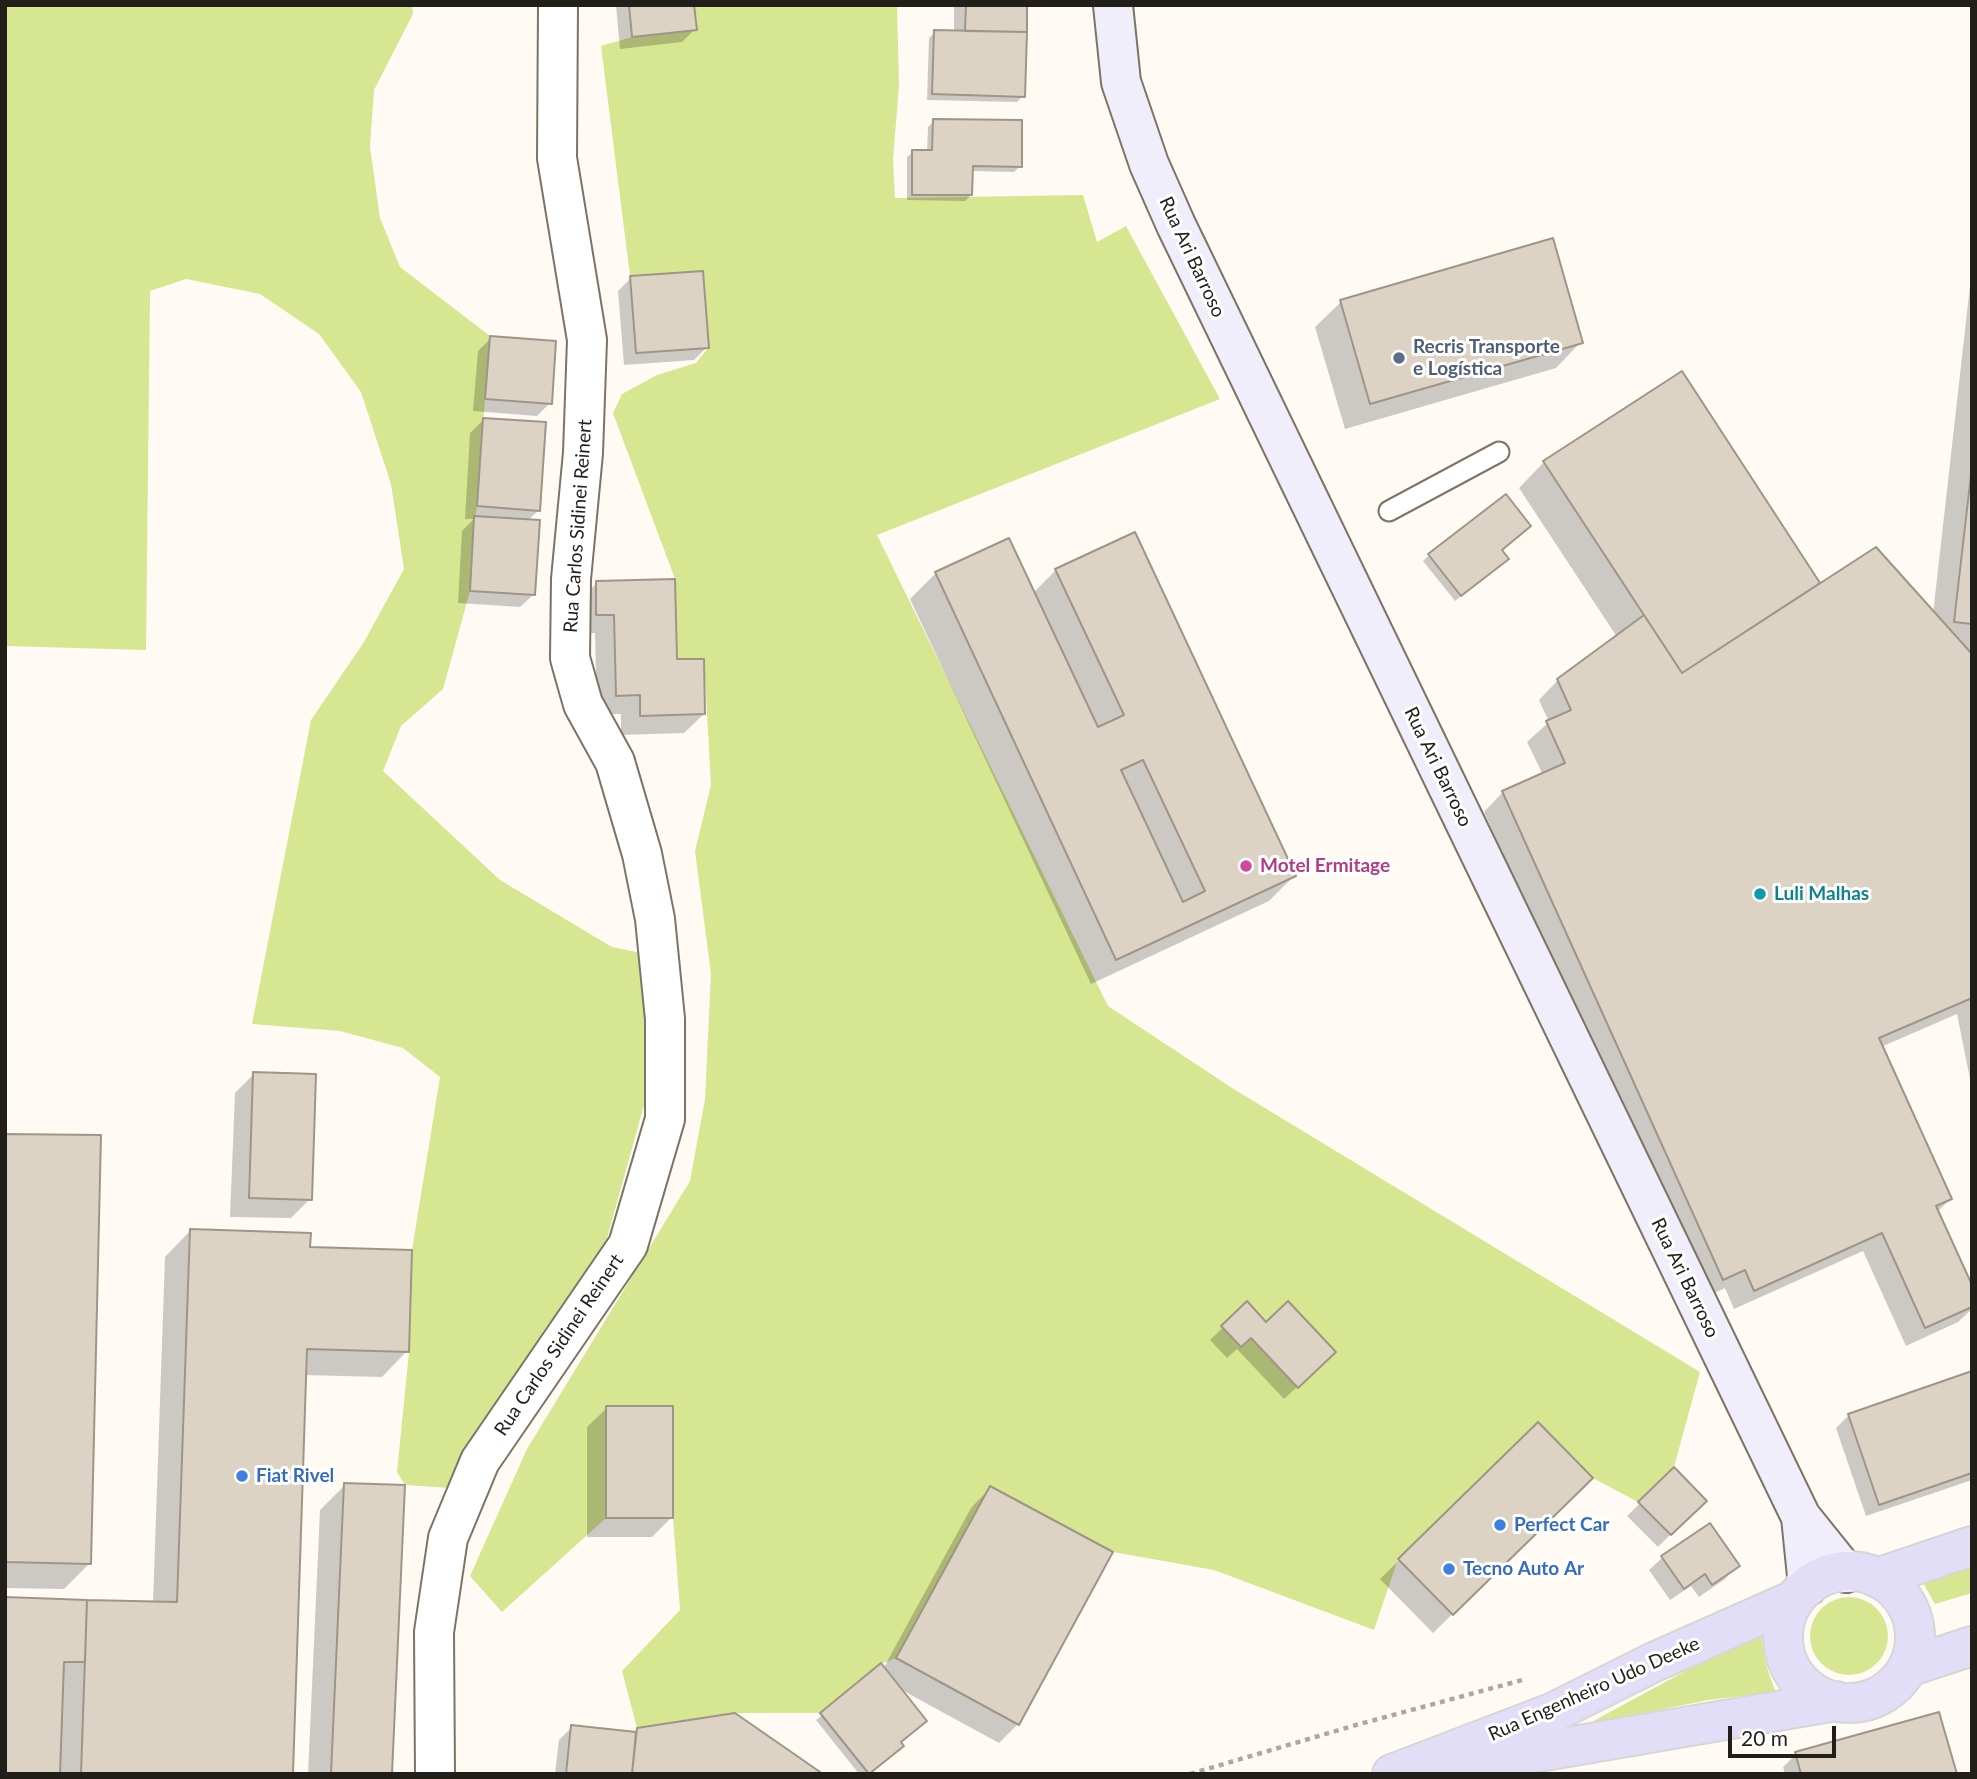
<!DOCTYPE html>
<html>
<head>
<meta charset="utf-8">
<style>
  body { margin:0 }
  #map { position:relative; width:1977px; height:1779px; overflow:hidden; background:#fffbf4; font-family:Lato,sans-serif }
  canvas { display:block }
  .frame { position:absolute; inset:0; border:7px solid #221e19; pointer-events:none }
  .scale { position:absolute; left:1728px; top:1726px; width:108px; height:32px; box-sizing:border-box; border:4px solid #221e19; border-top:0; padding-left:9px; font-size:21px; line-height:24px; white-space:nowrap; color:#221e19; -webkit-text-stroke:5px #fff; paint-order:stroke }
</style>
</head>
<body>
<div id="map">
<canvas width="1977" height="1779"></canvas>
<div class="frame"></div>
<div class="scale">20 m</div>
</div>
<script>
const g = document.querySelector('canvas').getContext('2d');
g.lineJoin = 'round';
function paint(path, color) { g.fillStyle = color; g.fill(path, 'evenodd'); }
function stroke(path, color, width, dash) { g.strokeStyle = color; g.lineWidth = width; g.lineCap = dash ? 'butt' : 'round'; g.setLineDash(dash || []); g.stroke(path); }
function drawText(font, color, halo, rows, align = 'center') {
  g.font = font + ' Lato,sans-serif'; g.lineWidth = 6; g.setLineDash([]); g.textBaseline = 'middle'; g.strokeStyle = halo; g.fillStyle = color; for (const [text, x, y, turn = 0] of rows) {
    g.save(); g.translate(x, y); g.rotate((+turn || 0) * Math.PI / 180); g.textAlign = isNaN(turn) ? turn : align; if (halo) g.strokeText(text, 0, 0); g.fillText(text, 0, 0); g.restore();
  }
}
paint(new Path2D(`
  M5 5H412L413 14 374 90 370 147 380 218 400 267 490 336 470 591 443 689 401 726 383 771 500 880 612 947 641 953 648 1091 604 1249 545 1329 451 1488 405 1485 397 1472 409 1352 412 1250 440 1077 403 1048 340 1031 252 1024 311 720 364 642 404 569 391 484 361 392 319 334 260 294 186 279 150 291 146 650 5 646Z
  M694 5H897L899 86 893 159 895 198 1083 195 1097 242 1126 226 1220 399 877 535 1108 1006 1232 1088 1700 1372 1674 1467 1638 1502 1593 1478 1537 1422 1398 1559 1374 1630 1214 1570 1113 1552 990 1486 896 1658 881 1664 820 1713H735L637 1728 622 1671 680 1610 673 1518V1406H606V1518L502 1612 470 1576 527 1449 690 1181 705 1099 711 974 695 851 711 785 704 659H677L675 579 613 413 622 394 657 375 696 363 708 348 703 271 630 276 601 46 632 37 696 30Z
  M1972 1559V1593L1935 1604 1919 1576Z
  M1810 1636a39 39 0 1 1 78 0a39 39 0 1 1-78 0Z
  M1761 1630C1762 1653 1767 1671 1776 1692L1708 1700 1586 1725Z`), '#d6e691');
paint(new Path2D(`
  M616 5H692L695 29 682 42 620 49Z
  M954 5H1026L1023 96 1017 102 927 100 929 38 935 32H954Z
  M934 121 1020 166 1014 172 971 171V195L965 201 907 200V157L913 152H927L928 127Z
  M1972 268V1089L1957 1014 1881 1047 1950 1199 1937 1212 1972 1290V1309L1958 1322 1906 1346 1863 1251 1734 1309 1725 1288 1704 1298 1484 812 1503 792 1543 775 1527 742 1549 722 1539 700 1558 680 1617 637 1519 488 1544 462 1681 373 1820 586 1933 614Z
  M631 278 707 347 694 360 624 365 618 291Z
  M1341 302 1581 342 1556 368 1345 429 1315 327Z
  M491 338 550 403 537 416 473 411 478 351Z
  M483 420 539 510 527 521 533 595 520 607 458 603 462 531 474 519H465L470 433Z
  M1008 540 1033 593 1056 570 1294 876 1269 901 1091 984 910 599 936 573Z
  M1500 550 1501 564 1455 601 1423 561 1429 555Z
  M597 583 675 661 704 714 684 733 621 735V714H597L595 633H578L577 602Z
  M254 1074 310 1199 291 1218 230 1217 235 1093Z
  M5 1135 89 1564 64 1589 5 1588Z
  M190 1231 308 1248 407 1351 382 1377 304 1375 291 1774H5V1599L153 1603 165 1257Z
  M1247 1304 1266 1324 1321 1365 1284 1399 1237 1349 1227 1358 1210 1340Z
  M1972 1373V1480L1866 1516 1836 1428 1849 1415Z
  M607 1408 672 1517 652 1537H587V1427Z
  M1537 1424 1591 1478 1433 1633 1380 1579Z
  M1674 1470 1704 1501 1658 1547 1627 1516Z
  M345 1485 390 1774H308L320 1510Z
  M990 1488 1018 1724 999 1743 900 1689 899 1742 869 1774H859L816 1720 883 1669 971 1508Z
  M1710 1526 1737 1566 1725 1579 1699 1597 1691 1586 1670 1600 1649 1570 1662 1558Z
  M735 1715 822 1774H555L559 1740 572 1727 634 1734 638 1729Z
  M1796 1754 1956 1774H1785L1783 1767Z`), '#0003');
const building = new Path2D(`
  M629 5H694L697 30 632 37Z
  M966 5H1027V32L965 31Z
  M934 30 1027 32 1025 97 932 94Z
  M933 119 1022 120V167L973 166 972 195H912V150H932Z
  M1553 238 1583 343 1370 404 1340 300Z
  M703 271 709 348 636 353 630 276Z
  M490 336 556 341 552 404 485 399Z
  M1682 371 1820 583 1682 673 1543 461Z
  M483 418 546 422 540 511 477 506Z
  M1972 466V624L1954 622Z
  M1506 494 1531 526 1502 550 1509 559 1461 596 1428 554Z
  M474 516 540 520 535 595 470 591Z
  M1135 532 1296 876 1116 960 935 572 1009 538 1098 727 1124 715 1055 569ZM1143 760 1205 891 1183 902 1121 770Z
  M1876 547 1972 654V998L1879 1038 1952 1199 1936 1206 1972 1285V1307L1925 1328 1882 1233 1754 1291 1745 1270 1723 1280 1502 791 1565 763 1546 721 1571 710 1557 679 1644 615 1682 673Z
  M675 579 677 659H704L705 714 640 716V695L616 696 614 615H596V581Z
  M253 1072 316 1074 312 1200 249 1198Z
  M5 1134 101 1135 91 1564 5 1562Z
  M190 1229 311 1233 310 1247 412 1250 409 1352 307 1349 293 1774H81L87 1600 177 1602Z
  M1247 1301 1266 1322 1288 1301 1336 1352 1298 1388 1251 1338 1241 1347 1221 1326Z
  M1972 1371V1473L1879 1505 1848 1414Z
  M606 1406H673V1518H606Z
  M1538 1422 1593 1478 1453 1615 1398 1559Z
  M1674 1467 1707 1501 1671 1535 1638 1502Z
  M344 1483 405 1485 392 1774H331Z
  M990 1486 1113 1552 1019 1725 896 1658Z
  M1710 1523 1740 1566 1712 1585 1705 1574 1684 1589 1661 1556Z
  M5 1597 87 1600 85 1662H64L60 1774H5Z
  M881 1663 927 1721 901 1742 904 1746 869 1774 820 1713Z
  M1939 1712 1957 1774H1801L1795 1752Z
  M735 1713 823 1774H632L637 1728Z
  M571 1725 636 1732 632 1774H566Z`);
paint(building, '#ddd3c4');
stroke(building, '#9f9587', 2);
const lane = new Path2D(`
  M1389 511 1499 452`);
const street = new Path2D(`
  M435 1774 434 1632 448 1538 480 1461 628 1245 665 1119V1019L655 919 642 854 615 762 583 704 570 658 571 579 583 453 587 340 557 158 558 5`);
const secondary = new Path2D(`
  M1113 5 1121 82 1149 164 1176 225 1801 1517 1846 1573
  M1801 1517 1808 1586`);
const primary = new Path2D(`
  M1783 1637a66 66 0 1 1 132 0a66 66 0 1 1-132 0Z
  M1877 1578 1972 1546
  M1911 1666 1972 1646
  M1457 1766 1836 1701
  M1392 1774 1554 1712 1654 1662 1794 1600`);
stroke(lane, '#7d7366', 23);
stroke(street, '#7d7366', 42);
stroke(secondary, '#7d7366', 42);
stroke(primary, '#d7d6d6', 42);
stroke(new Path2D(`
  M1190 1774 1356 1725 1526 1679`), '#aca8a1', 4.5, [5, 5]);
stroke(lane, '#fff', 19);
stroke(street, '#fff', 38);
stroke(secondary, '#f1eefb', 38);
stroke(primary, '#e3def7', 38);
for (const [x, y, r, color] of [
  [1399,358,7,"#5c6f8a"],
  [1246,866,7,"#d1479c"],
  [1760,894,7,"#0f9aa8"],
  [242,1476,7,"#3f7fe0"],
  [1500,1525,7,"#3f7fe0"],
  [1449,1569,7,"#3f7fe0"]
]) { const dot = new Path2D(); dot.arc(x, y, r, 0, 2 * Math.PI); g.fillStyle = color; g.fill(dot); stroke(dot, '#fff', 2.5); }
drawText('19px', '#221e19', '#fff', [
  ["Rua Ari Barroso",1192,257,65],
  ["Rua Carlos Sidinei Reinert",578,526,-86],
  ["Rua Ari Barroso",1438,767,64],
  ["Rua Ari Barroso",1685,1278,64],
  ["Rua Carlos Sidinei Reinert",559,1345,-56],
  ["Rua Engenheiro Udo Deeke",1594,1689,-24]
]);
drawText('bold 19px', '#4e5e75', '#fff', [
  ["Recris Transporte",1413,347],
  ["e Logística",1413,369]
], 'left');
drawText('bold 19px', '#b23c85', '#fff', [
  ["Motel Ermitage",1260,866]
], 'left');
drawText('bold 19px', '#0d838f', '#fff', [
  ["Luli Malhas",1774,894]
], 'left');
drawText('bold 19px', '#366cbe', '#fff', [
  ["Fiat Rivel",256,1476],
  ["Perfect Car",1514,1525],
  ["Tecno Auto Ar",1463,1569]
], 'left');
</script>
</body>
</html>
